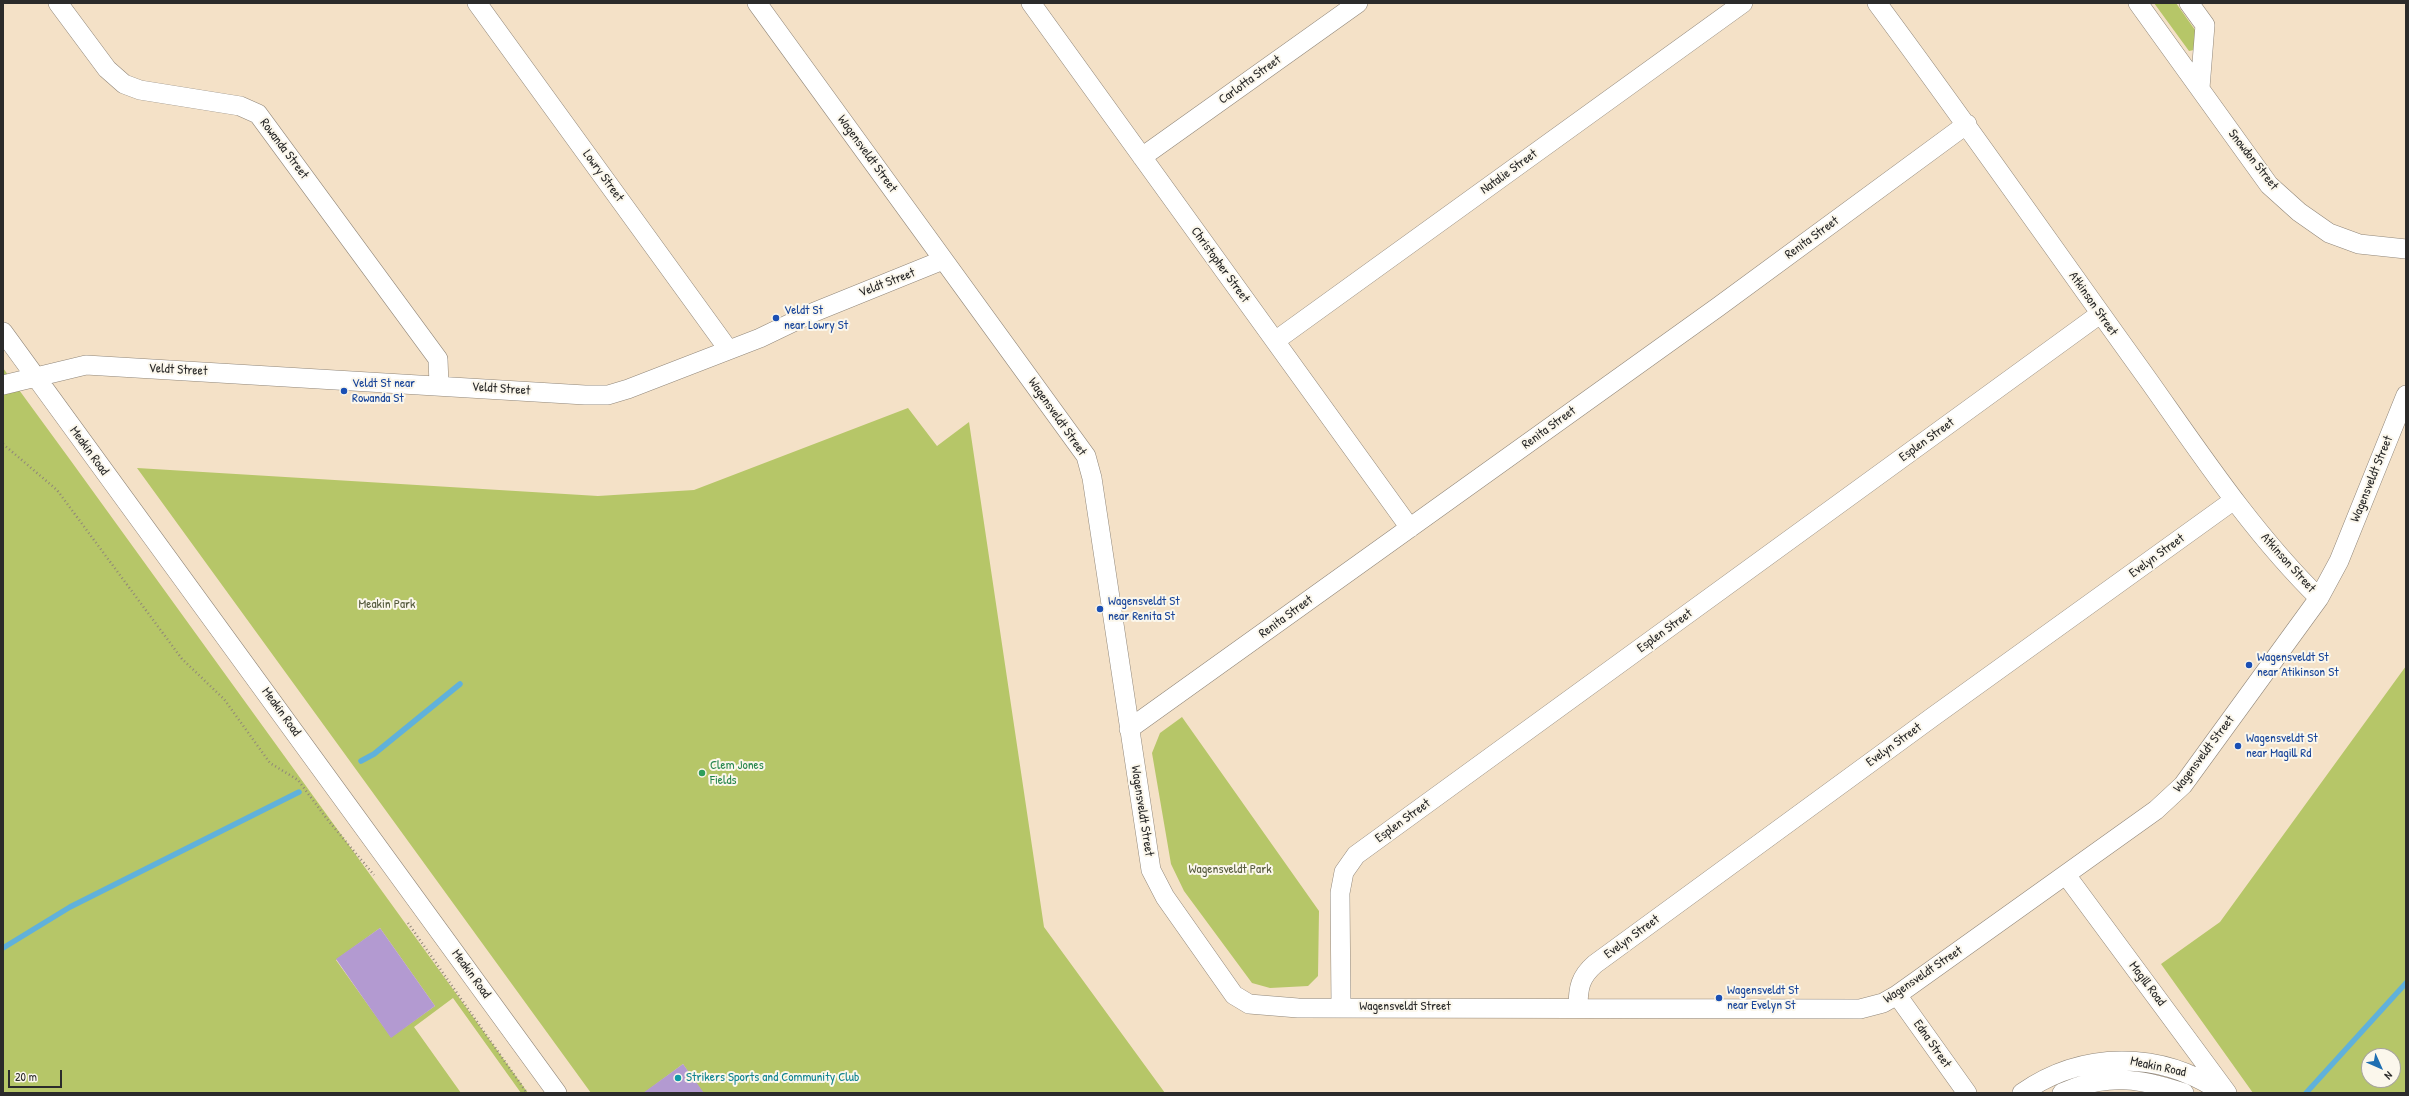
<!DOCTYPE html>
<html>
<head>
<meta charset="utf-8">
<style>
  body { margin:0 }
  #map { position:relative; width:2409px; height:1096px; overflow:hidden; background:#f4e1c7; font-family:"Patrick Hand",sans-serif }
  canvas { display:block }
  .frame { position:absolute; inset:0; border:4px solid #2b2b2b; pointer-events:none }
  .north { position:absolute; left:2361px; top:1048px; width:40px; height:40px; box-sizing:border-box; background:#fbf7ec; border:1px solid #a8a59f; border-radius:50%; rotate:135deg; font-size:11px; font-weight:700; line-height:16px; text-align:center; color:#2b2b2b }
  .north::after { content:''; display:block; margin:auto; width:14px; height:18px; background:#1f6fb2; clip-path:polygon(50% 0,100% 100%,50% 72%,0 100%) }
  .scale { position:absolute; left:8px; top:1070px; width:54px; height:18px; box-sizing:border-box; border:2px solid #2b2b2b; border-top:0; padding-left:5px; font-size:12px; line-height:14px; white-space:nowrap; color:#2b2b2b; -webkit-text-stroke:3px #fbf7ec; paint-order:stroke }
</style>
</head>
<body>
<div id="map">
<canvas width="2409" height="1096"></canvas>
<div class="frame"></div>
<div class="north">N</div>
<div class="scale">20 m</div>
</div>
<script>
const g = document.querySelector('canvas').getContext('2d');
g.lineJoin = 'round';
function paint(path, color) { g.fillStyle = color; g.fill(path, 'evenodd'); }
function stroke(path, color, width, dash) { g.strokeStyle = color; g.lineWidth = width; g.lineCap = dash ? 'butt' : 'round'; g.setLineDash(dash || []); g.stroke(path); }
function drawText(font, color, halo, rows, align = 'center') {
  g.font = font + ' "Patrick Hand",sans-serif'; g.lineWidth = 4; g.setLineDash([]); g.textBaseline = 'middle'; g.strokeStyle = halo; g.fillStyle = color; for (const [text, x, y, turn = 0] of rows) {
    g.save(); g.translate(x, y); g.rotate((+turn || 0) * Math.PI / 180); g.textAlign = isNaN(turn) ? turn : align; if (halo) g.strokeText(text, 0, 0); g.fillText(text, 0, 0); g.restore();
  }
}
paint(new Path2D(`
  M2154 3H2176L2200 37 2194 50 2189 51Z
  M3 368 71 461 528 1093H521L453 998 414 1027 461 1093H3ZM380 928 435 1006 391 1037 336 960Z
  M908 408 937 446 969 422 1044 927 1165 1093H703L683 1064 644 1093H591L137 468 598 496 694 490Z
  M2406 666V1093H2253L2161 964 2220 922ZM2369 1056H2393V1080H2369Z
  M1182 717 1319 911 1318 976 1308 986 1270 988 1252 983 1184 891 1171 864 1152 753 1160 733Z`), '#b6c668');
stroke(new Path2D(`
  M361 761 374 754 460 684
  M3 948 70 907 299 792
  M2306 1093 2406 983`), '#60b1db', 5.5);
paint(new Path2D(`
  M380 928 435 1006 391 1038 336 959Z
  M683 1064 704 1093H643Z`), '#b39ad1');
const minor = new Path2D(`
  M58 3 107 69 124 84 140 90 240 106 258 114 438 359 439 385
  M477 3 728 349
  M757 3 1086 456 1092 478 1151 870 1165 897 1234 995 1249 1004 1298 1008 1860 1009 1883 1003 1897 995 2156 810 2183 785 2319 598 2339 561 2406 395
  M1031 3 1410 528
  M1877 3C1970 128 2058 255 2149 381 2202 456 2253 533 2319 598
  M2138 3 2269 185 2299 212 2329 233 2359 244 2406 249
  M2189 3 2205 25 2200 88
  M1142 157 1358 3
  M3 332 557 1093
  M1275 341 1743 3
  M3 385 86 365 585 395H608L628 389 760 338 812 313 943 260
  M1129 729 1718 307 1967 124
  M2066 875 2227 1093
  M1897 995 1967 1093
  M1341 1007 1340 893 1344 872 1356 855 2100 314
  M1578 1008C1578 988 1580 977 1595 964L1934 716 2234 500
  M2022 1093C2082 1051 2160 1050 2221 1092
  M2062 1093C2106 1073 2140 1078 2184 1093`);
stroke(minor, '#908679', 20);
stroke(new Path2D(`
  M3 444 57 490 182 659 224 699 270 763 298 780 327 819 374 875
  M408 923 527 1093`), '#908679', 2.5, [1, 3]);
stroke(minor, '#fff', 19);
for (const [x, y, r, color] of [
  [776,318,4,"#1a4fb4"],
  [344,391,4,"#1a4fb4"],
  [1100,609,4,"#1a4fb4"],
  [2249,665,4,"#1a4fb4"],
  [2238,746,4,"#1a4fb4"],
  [702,773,4,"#2e9e5b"],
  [1719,998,4,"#1a4fb4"],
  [678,1078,4,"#0f9aa8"]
]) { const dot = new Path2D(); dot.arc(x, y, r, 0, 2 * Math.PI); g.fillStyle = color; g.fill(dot); stroke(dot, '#fbf7ec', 1.5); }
drawText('13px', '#2b2b2b', '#fbf7ec', [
  ["Carlotta Street",1250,80,-36],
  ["Rowanda Street",284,149,53],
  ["Wagensveldt Street",867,154,54],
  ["Snowdon Street",2253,160,52],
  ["Natalie Street",1509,172,-36],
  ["Lowry Street",603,176,54],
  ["Renita Street",1812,238,-36],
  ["Christopher Street",1220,265,54],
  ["Veldt Street",887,283,-21],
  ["Atkinson Street",2093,304,55],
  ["Veldt Street",178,370,3],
  ["Veldt Street",501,389,4],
  ["Wagensveldt Street",1057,417,55],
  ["Renita Street",1549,428,-36],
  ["Esplen Street",1927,440,-36],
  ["Meakin Road",89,451,54],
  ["Wagensveldt Street",2372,479,-68],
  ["Evelyn Street",2157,556,-36],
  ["Atkinson Street",2288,563,48],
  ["Renita Street",1286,617,-36],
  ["Esplen Street",1665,631,-36],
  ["Meakin Road",281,712,54],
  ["Evelyn Street",1894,745,-36],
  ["Wagensveldt Street",2204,754,-53],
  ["Wagensveldt Street",1142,811,81],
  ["Esplen Street",1403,821,-36],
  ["Evelyn Street",1632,937,-36],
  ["Meakin Road",471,974,54],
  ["Wagensveldt Street",1923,975,-34],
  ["Magill Road",2147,984,53],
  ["Wagensveldt Street",1405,1007],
  ["Edna Street",1932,1044,55],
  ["Meakin Road",2158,1067,12]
]);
drawText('13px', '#164399', '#fbf7ec', [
  ["Veldt St",784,311],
  ["near Lowry St",784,326],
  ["Veldt St near",352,384],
  ["Rowanda St",352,399],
  ["Wagensveldt St",1108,602],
  ["near Renita St",1108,617],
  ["Wagensveldt St",2257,658],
  ["near Atikinson St",2257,673],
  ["Wagensveldt St",2246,739],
  ["near Magill Rd",2246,754],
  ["Wagensveldt St",1727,991],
  ["near Evelyn St",1727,1006]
], 'left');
drawText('13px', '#555a3d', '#fbf7ec', [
  ["Meakin Park",387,605],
  ["Wagensveldt Park",1230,870]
]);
drawText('13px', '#27864d', '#fbf7ec', [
  ["Clem Jones",710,766],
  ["Fields",710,781]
], 'left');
drawText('13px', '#0d838f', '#fbf7ec', [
  ["Strikers Sports and Community Club",686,1078]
], 'left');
</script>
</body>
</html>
